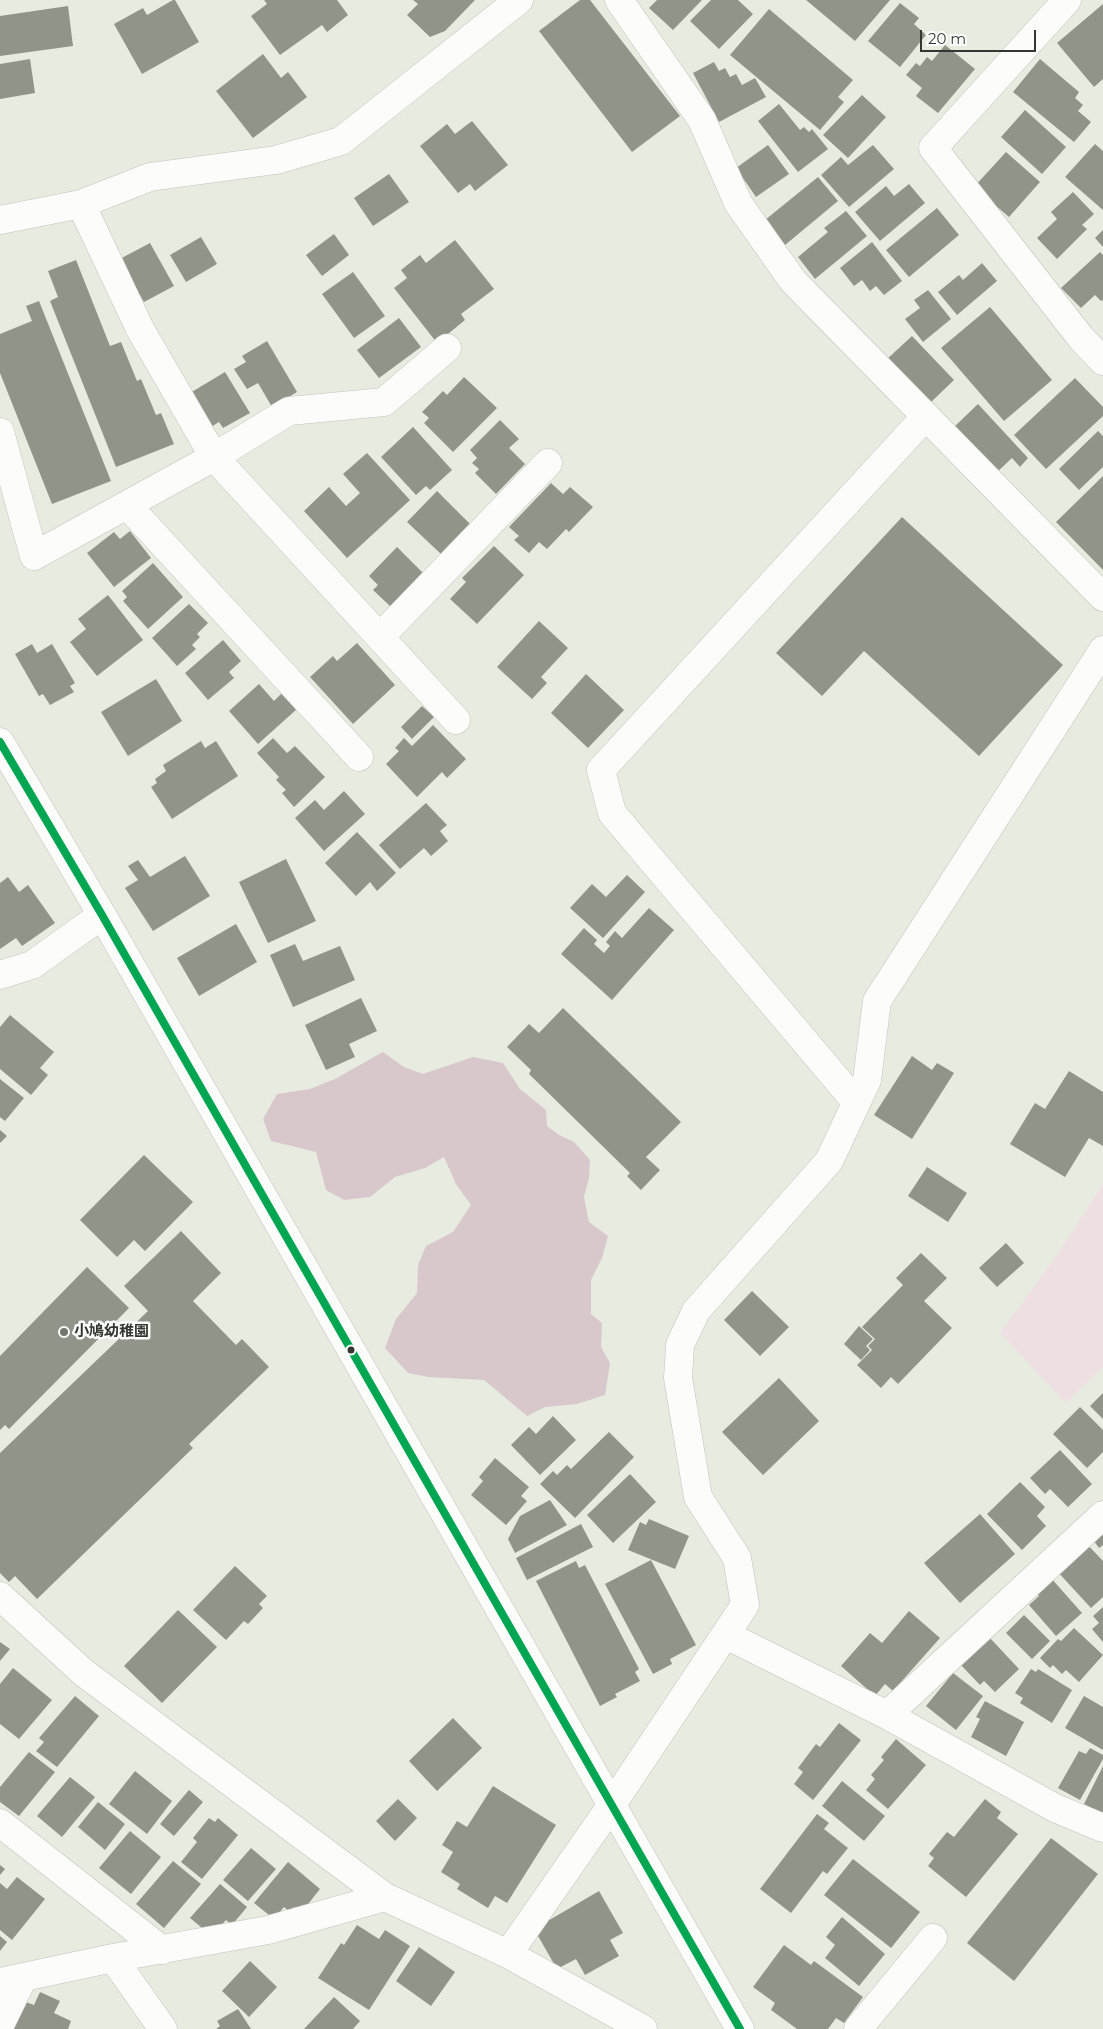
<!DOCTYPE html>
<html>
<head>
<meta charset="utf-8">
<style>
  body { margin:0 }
  #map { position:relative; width:1103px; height:2029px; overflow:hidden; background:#e8ece0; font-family:Montserrat,sans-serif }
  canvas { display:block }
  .scale { position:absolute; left:920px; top:30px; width:116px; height:22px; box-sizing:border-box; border:2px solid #34372f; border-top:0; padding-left:6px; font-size:15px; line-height:18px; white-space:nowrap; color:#34372f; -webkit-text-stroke:4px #fff; paint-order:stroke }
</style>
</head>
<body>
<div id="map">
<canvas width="1103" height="2029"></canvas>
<div class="scale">20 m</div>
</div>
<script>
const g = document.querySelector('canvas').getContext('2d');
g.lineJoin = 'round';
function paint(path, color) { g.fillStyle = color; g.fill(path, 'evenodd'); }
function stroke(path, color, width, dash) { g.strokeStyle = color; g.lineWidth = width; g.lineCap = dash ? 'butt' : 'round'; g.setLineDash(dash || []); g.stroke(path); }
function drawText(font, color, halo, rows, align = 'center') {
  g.font = font + ' Montserrat,"Noto Sans JP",sans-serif'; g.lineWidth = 5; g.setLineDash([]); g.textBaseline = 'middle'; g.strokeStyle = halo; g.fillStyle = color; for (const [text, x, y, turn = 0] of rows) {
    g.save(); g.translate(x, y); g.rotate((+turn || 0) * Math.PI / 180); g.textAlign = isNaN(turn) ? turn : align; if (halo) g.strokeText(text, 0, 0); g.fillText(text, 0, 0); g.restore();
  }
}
paint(new Path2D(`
  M1103 1184V1367L1066 1403 1000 1333 1055 1258Z`), '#eedfe2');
paint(new Path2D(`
  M383 1052 404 1067 423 1074 473 1057 503 1063 520 1089 546 1110 547 1126 559 1135 574 1142 590 1160 589 1178 584 1197 589 1222 608 1236 602 1258 591 1280V1314L602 1323 601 1347 610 1363 605 1395 577 1404 545 1407 527 1416 484 1380 429 1377 408 1373 385 1348 396 1319 417 1293 418 1265 426 1246 453 1232 471 1205 456 1184 444 1157 425 1168 395 1177 370 1197 344 1200 326 1190 316 1152 271 1141 263 1119 277 1094 310 1089 335 1079Z`), '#d8c7cb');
paint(new Path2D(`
  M173 0H175L199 42 142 74 114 24 143 8 147 15Z
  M264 0H337L348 15 327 32 322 25 280 55 251 16 267 4Z
  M413 0H475L445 31 430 37 407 15 418 4Z
  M580 0H590L680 116 632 152 539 31Z
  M657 0H702L673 30 649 8Z
  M711 0H738L753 14 719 49 690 21Z
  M806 0H890L855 41Z
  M900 3 919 18 914 24 926 35 900 67 868 41Z
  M1103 4V79L1094 87 1057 43Z
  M68 6 73 46 0 56V16Z
  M769 9 853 80 838 97 844 102 820 130 730 55Z
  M945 45 975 69 938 113 916 96 922 88 906 75 916 63 920 66 927 57 932 61Z
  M263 54 281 78 288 72 307 97 253 138 216 91Z
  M30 59 35 93 0 99V64Z
  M1040 59 1079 92 1075 98 1083 105 1078 111 1091 122 1074 142 1013 92Z
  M714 62 719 71 725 68 730 77 736 74 742 85 755 78 766 97 719 122 693 73Z
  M862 95 886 117 848 158 823 135Z
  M779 104 800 130 804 127 809 132 812 129 828 149 798 172 758 121Z
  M1025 110 1066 147 1042 174 1001 137Z
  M472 121 508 165 475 191 470 184 458 193 420 146 447 124 455 134Z
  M1095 144 1103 151V210L1065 177Z
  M768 145 789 174 756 197 736 168Z
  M873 145 894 169 849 207 821 175 841 157 848 165Z
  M1006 152 1040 182 1009 217 974 187Z
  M389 174 409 202 373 226 354 198Z
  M818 177 838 201 785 245 765 220Z
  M909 184 925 203 880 241 855 212 886 186 894 196Z
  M1073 192 1094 214 1082 225 1087 229 1057 259 1037 238 1057 219 1051 212Z
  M937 208 959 235 909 277 886 250Z
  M846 211 867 236 815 279 798 257 828 232 824 228Z
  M1103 230V247L1095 238Z
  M334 234 349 255 322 276 306 255Z
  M201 237 217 264 186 282 170 255Z
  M455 240 494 289 461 314 465 320 437 343 394 288 407 278 401 270 420 255 426 263Z
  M872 242 902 281 884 295 876 286 870 291 862 280 854 286 840 268Z
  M150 243 174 286 144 302 140 295 136 298 116 261Z
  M1100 252 1103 255V300L1101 301 1095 295 1081 308 1061 288Z
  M76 260 110 346 121 342 137 381 141 379 156 415 161 413 174 444 116 467 50 301 58 297 48 271Z
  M982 263 997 281 957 315 938 292 959 275 963 280Z
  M353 272 385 316 354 338 322 294Z
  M928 290 951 319 923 342 905 319 920 308 914 300Z
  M39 301 111 481 52 504 0 373V334L32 321 26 306Z
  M990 307 1052 380 1004 421 941 348Z
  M399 318 421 347 379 378 357 350Z
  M912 336 954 380 929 404 886 360Z
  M267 341 297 392 272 407 258 383 247 389 234 369 246 362 242 356Z
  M225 372 250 413 223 428 219 422 211 427 190 393Z
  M464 377 497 408 453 452 424 423 429 418 422 412 443 391 447 395Z
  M1075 378 1103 407V416L1046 469 1014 435Z
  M978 404 1028 458 1020 467 1012 458 995 474 952 429Z
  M500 420 519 439 509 448 525 464 496 494 475 473 479 469 472 463 477 458 470 450Z
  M413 427 452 470 430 490 426 486 416 495 381 457Z
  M1098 431 1103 436V467L1079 490 1059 469Z
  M367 453 410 500 347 558 304 511 329 487 346 506 360 493 343 474Z
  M1103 476V570L1056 522Z
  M551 483 563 494 570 487 593 507 569 532 566 529 547 549 539 542 529 553 514 540 519 536 509 527Z
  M437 491 470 524 441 554 407 522Z
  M902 517 1063 665 979 756 864 651 822 696 776 653Z
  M130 531 151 558 114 587 87 553 114 532 120 539Z
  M494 546 524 575 477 624 450 599 466 582 462 578Z
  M397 547 424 574 391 607 373 590 378 585 369 576Z
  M153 563 183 597 148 629 123 601 127 597 122 591Z
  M108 595 143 640 97 676 70 642 86 629 78 619Z
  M189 604 208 623 197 634 200 637 192 645 196 649 177 666 152 638Z
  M539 621 568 648 541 677 547 683 532 699 497 667Z
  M223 640 241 661 229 672 234 678 208 700 185 673Z
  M357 643 395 685 353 724 310 677 333 656 337 661Z
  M32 644 37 653 52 644 75 683 70 686 74 692 50 705 43 694 39 696 15 654Z
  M586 674 624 710 588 748 551 713Z
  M156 679 182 721 128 756 101 712Z
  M259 684 274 701 282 693 297 709 258 744 229 711Z
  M422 706 434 717 412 739 401 727Z
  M433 725 466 759 447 778 442 772 417 797 386 764 399 751 395 748 404 738 412 746Z
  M273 738 287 753 295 746 325 777 294 807 282 793 286 790 276 780 279 777 257 753Z
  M201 741 205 748 216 741 238 776 172 819 151 787 157 783 155 779 166 771 163 765Z
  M344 791 365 814 324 851 295 818 315 800 324 810Z
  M426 803 447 825 440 831 448 841 431 856 424 848 400 869 379 845Z
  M357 832 396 873 377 891 370 882 356 896 325 863Z
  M185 856 210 896 153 931 125 888 138 880 128 866 138 860 150 877Z
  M286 859 316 921 268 943 239 882Z
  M627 875 645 892 603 938 570 908 592 884 606 897Z
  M8 877 19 892 28 885 55 923 22 946 16 938 0 949V883Z
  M649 908 674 930 612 1000 561 954 584 928 597 940 594 944 604 953 610 946 606 942 615 931 622 938Z
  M236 924 257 962 199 996 177 958Z
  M295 944 303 961 340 946 355 980 293 1007 270 955Z
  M361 998 377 1031 349 1044 355 1057 326 1070 305 1025Z
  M563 1008 681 1122 646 1157 660 1170 641 1190 627 1176 630 1173 529 1074 531 1070 507 1047 529 1024 539 1033Z
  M10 1015 54 1052 40 1068 48 1075 31 1095 0 1069V1027Z
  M912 1056 932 1070 937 1063 954 1073 912 1139 874 1115Z
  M1069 1071 1103 1092V1146L1089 1138 1065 1177 1010 1144 1035 1103 1045 1109Z
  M0 1079 24 1098 5 1121 0 1117Z
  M0 1130 7 1136 0 1143Z
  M144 1155 193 1202 145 1251 134 1240 117 1257 80 1220Z
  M927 1167 967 1193 948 1222 908 1196Z
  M181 1231 221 1273 193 1301 236 1345 242 1339 269 1367 189 1444 193 1448 37 1599 15 1576 9 1582 0 1573V1453L148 1311 124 1286Z
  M1006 1243 1024 1263 997 1287 979 1268Z
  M921 1253 947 1278 924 1301 952 1328 898 1384 891 1377 881 1388 857 1365 872 1350 868 1346 875 1339 862 1327 903 1285 896 1278Z
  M87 1267 129 1308 9 1429 5 1425 0 1430V1356Z
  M752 1291 789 1327 760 1356 724 1320Z
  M859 1326 873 1339 866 1346 870 1350 861 1360 844 1344Z
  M779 1378 819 1421 763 1475 722 1432Z
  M1103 1393V1419L1090 1406Z
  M1080 1407 1103 1430V1452L1087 1468 1053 1434Z
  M553 1416 576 1440 540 1475 511 1445 529 1427 536 1434Z
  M609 1432 634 1457 575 1518 540 1484 553 1471 557 1475 567 1465 571 1469Z
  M1060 1450 1092 1484 1068 1507 1050 1489 1045 1494 1030 1478Z
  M495 1458 529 1487 521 1496 527 1501 506 1525 471 1495 483 1481 479 1477Z
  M630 1474 656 1502 613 1543 587 1515Z
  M1020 1482 1045 1507 1037 1516 1046 1526 1022 1550 987 1514Z
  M550 1500 567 1525 515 1553 508 1539 520 1516Z
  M980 1514 1015 1554 960 1603 924 1563Z
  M649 1519 689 1536 675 1569 628 1550 640 1522 646 1525Z
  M581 1524 593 1547 527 1580 516 1558Z
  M1103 1534V1545L1099 1548 1094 1541Z
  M1085 1542 1103 1561V1597L1091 1608 1056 1570Z
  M651 1560 696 1645 670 1659 672 1664 653 1674 605 1584Z
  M576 1561 579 1568 585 1565 639 1669 635 1672 640 1681 615 1694 617 1697 600 1706 536 1581Z
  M235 1566 267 1596 259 1604 263 1608 248 1624 244 1621 226 1640 193 1610Z
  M1051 1578 1082 1613 1056 1636 1029 1605 1039 1596 1036 1592Z
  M1103 1607V1642L1092 1629 1099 1623 1093 1616Z
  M178 1610 217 1647 162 1703 124 1666Z
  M909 1611 940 1638 893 1691 885 1684 875 1696 841 1666 870 1633 882 1643Z
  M1024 1615 1050 1641 1032 1659 1006 1633Z
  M1074 1628 1103 1655 1079 1682 1066 1670 1062 1674 1053 1665 1050 1668 1040 1658 1058 1639 1061 1641Z
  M990 1638 1019 1669 995 1692 984 1681 980 1685 961 1665Z
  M0 1642 10 1649 0 1661Z
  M13 1668 52 1700 19 1739 0 1724V1684Z
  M1031 1669 1036 1672 1038 1669 1072 1690 1052 1723 1020 1703 1023 1698 1015 1693Z
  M953 1673 983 1696 956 1730 926 1706Z
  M75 1696 99 1716 57 1767 36 1751 44 1742 39 1738Z
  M1084 1696 1103 1707V1750L1065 1728Z
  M985 1701 1024 1722 1006 1756 971 1737 980 1719 976 1717Z
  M453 1718 482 1748 437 1791 409 1761Z
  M839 1723 861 1740 813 1800 794 1784 803 1772 798 1768 816 1744 820 1747Z
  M896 1739 926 1765 888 1809 866 1790 875 1779 871 1775 884 1760 881 1757Z
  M1090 1748 1103 1755V1759L1080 1800 1058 1788 1079 1751 1086 1754Z
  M29 1752 55 1772 19 1816 0 1802V1787Z
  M1103 1766V1814L1084 1804Z
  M135 1771 172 1801 147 1834 109 1804Z
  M70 1777 95 1797 62 1837 37 1816Z
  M842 1781 885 1816 864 1841 822 1806Z
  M493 1786 556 1825 507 1903 495 1896 488 1908 457 1889 460 1884 441 1872 453 1852 442 1845 457 1821 467 1827Z
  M189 1790 203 1802 174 1836 160 1824Z
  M398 1799 417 1818 395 1841 376 1821Z
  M985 1799 1001 1812 997 1818 1018 1834 966 1897 928 1866 934 1858 929 1854 947 1832 954 1837Z
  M98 1802 125 1824 105 1850 78 1827Z
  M817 1814 829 1823 824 1829 848 1848 827 1874 823 1871 791 1913 760 1889Z
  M209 1818 215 1822 218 1818 238 1835 202 1879 181 1862 197 1842 193 1838Z
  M130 1831 161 1857 131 1894 99 1868Z
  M1051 1838 1098 1874 1014 1981 967 1943Z
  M251 1848 276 1869 248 1901 223 1880Z
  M853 1859 920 1912 891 1948 824 1895Z
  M173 1861 201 1884 164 1928 136 1904Z
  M288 1862 320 1889 301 1913 294 1907 290 1912 284 1907 274 1919 254 1903Z
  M0 1865 5 1869 0 1875Z
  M17 1877 45 1899 12 1940 0 1930V1883L7 1889Z
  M220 1884 247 1907 232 1925 226 1920 218 1929 213 1925 207 1932 190 1918Z
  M599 1891 623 1933 610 1940 619 1956 585 1975 576 1959 557 1969 534 1929Z
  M842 1917 885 1954 859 1986 825 1958 835 1945 826 1937Z
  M357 1925 379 1939 385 1930 410 1946 369 2010 318 1978 341 1943 344 1945Z
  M0 1936 7 1942 0 1951Z
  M784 1945 811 1965 814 1961 863 1997 844 2023 836 2018 828 2029H797L771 2010 775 2003 753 1987Z
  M419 1947 455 1972 431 2006 396 1981Z
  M250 1961 277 1987 249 2017 222 1991Z
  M40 1992 60 2001 54 2013 71 2021 68 2029H13L23 2001 34 2005Z
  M334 1997 360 2021 353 2029H304Z
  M238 2009 251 2029H216L220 2026 217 2021Z`), '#909489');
const minor = new Path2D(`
  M619 0 702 120 738 203 793 281 1103 597
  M1067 0 933 148 1081 338 1103 361
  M81 204 140 329 214 457 456 720
  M0 220 81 204 150 177 276 160 341 141 519 0
  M0 432 34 556 214 457 289 411 384 402 447 348
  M127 505 359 757
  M380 637 548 463
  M0 742 102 915 740 2029
  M0 975 32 965 102 915
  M856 1102 612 813 601 770 926 416
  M0 1596 84 1673 385 1897 508 1954 643 2029
  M726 1635 887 1715 1055 1808 1103 1828
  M887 1715 1103 1515
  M0 1823 162 1950
  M508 1954 611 1806 745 1605 737 1558 698 1497 678 1378 680 1345 696 1311 829 1161 867 1080 877 1001 1103 650
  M113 1958 163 2029
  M0 1982 113 1958 268 1930 385 1897
  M0 2025 23 1978
  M858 2029 933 1938`);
stroke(minor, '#bfc2b9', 29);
stroke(minor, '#fcfcfa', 28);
stroke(new Path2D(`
  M0 742 102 915 740 2029`), '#00a651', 8);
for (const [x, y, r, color] of [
  [64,1332,5,"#73766d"],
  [351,1350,4.5,"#34372f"]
]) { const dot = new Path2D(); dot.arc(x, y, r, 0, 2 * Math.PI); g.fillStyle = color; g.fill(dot); stroke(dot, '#fff', 2); }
drawText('bold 15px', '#34372f', '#fff', [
  ["小鳩幼稚園",74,1332]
], 'left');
</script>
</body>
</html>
